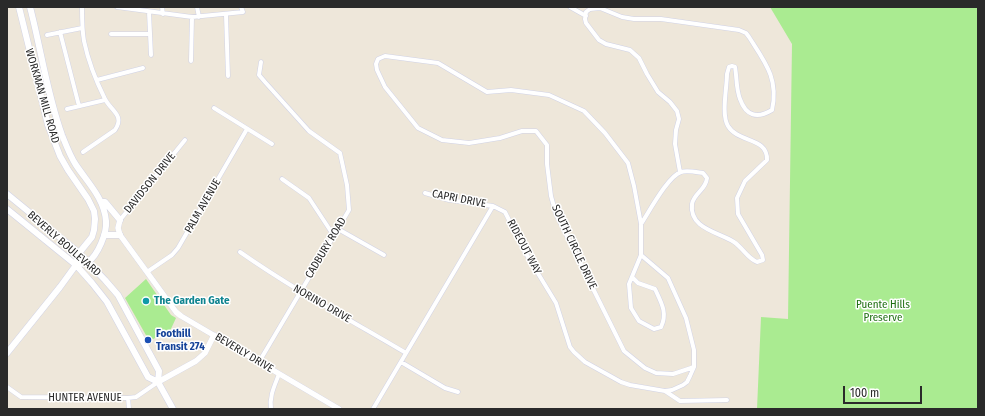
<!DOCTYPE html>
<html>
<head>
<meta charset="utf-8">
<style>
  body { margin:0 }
  #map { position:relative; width:985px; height:416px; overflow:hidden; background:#eee7da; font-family:"Fira Sans Condensed",sans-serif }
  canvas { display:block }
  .frame { position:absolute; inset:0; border:8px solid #2a2a2a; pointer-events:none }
  .scale { position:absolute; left:843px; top:386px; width:79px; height:18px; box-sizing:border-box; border:2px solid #2a2a2a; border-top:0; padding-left:5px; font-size:12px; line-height:14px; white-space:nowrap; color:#2a2a2a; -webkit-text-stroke:3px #fff; paint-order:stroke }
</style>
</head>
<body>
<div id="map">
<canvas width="985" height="416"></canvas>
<div class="frame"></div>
<div class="scale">100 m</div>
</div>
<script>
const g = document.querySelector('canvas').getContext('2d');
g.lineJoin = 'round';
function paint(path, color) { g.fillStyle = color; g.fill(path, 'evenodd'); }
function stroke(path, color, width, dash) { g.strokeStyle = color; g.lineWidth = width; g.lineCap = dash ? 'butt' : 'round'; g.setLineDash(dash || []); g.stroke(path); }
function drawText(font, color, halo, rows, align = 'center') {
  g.font = font + ' "Fira Sans Condensed",sans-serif'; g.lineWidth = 3; g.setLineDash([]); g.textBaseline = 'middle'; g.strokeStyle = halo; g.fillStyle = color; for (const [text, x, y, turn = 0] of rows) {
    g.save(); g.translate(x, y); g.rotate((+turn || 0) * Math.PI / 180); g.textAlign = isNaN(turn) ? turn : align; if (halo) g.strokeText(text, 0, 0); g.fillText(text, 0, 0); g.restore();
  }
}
paint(new Path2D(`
  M770 7H978V409H757L761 317 788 319 792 44Z
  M146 279 171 315 176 318 170 331 151 340 150 337H147L125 298Z`), '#aaeb91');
const minor = new Path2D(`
  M82 7C82 18 82 30 84 41 88 60 96 81 105 99 111 111 125 115 115 130L83 152
  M117 7 192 17 243 12 241 7
  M162 7 163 14
  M197 7 199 17
  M570 7 586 16
  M149 12 151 55
  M226 15 228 76
  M60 32 79 106
  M111 34H150
  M47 35 82 28
  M191 61 192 17
  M97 80 143 68
  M214 108 272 144
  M67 109 105 100
  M282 179 309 198 334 236
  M425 193 449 200 493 206 505 212 525 252 556 303 570 347 574 352 585 362 621 382 630 385 665 391 672 390 683 385 687 382 690 376 694 367V350L686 318 668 278 641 255V224L634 186 628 163 605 133 584 111 549 95 511 90 487 92 438 63 385 56 378 59 376 64 377 70 385 87 418 128 442 140 469 143 500 138 522 131H536L547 145V164L551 196 556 214 624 351 645 368 656 373 673 374 694 367
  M120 220 185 140
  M641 224C649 212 668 176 681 172 687 170 696 172 703 173L707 178C706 190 694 193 692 204 689 229 719 232 734 242 743 248 747 258 757 262L763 260 762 255 738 214 737 198 745 181 767 160C768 137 738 143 728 126 721 114 727 88 727 74L729 67 732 66 735 67C737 78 736 89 740 99 746 116 757 119 772 110 779 79 765 62 749 37L746 33 739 30 661 19H634L622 17 600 8 590 9 586 12 585 19 586 23 599 40 606 44 630 50 639 58 647 74 658 92 670 102 677 111 679 119 676 130 675 144 680 172
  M338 229 384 255
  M240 252C293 289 350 320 406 353
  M147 272 172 255 178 248 247 129
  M632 277 638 283 655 289C661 302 668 313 661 327L654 329 639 321 631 308 629 284 641 255
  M259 362 349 210 347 185 340 153 309 131 265 82 259 75 261 62
  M401 362 445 388 458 392
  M7 387 21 397 128 398 136 397 158 382
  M665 391 680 401 727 400
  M128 398 129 409
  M271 409C269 396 275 385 279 374
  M373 409 493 206`);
const tertiary = new Path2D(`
  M120 220 118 228 120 235 176 312 181 316 339 409
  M158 382 196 361 205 353 214 335`);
const secondary = new Path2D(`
  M30 7C41 49 47 94 62 135 66 145 70 156 76 165 88 183 104 198 106 221 107 233 98 255 88 262 85 263 80 264 76 265
  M7 194 79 253 105 280 118 295 159 371 158 382 173 409
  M102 202H105L120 220
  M7 209 76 265 92 283 107 302 148 377 158 382
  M104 235H120
  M7 353 60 287 76 265 79 253 92 237 94 230 95 219 94 211 88 199 68 170 60 156 48 125 19 7`);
stroke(minor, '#d0d2e5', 5);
stroke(tertiary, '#d0d2e5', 6);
stroke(secondary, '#d0d2e5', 7);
stroke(minor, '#fff', 4);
stroke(tertiary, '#fff', 5.5);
stroke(secondary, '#fff', 6);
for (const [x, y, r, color] of [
  [146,301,4,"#0f9aa8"],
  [148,340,4,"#1a4fb4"]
]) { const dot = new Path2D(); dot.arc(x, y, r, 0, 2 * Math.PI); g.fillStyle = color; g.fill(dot); stroke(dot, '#fff', 1.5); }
drawText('11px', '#2a2a2a', '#fff', [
  ["WORKMAN MILL ROAD",42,96,74],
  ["DAVIDSON DRIVE",150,183,-51],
  ["CAPRI DRIVE",459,199,11],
  ["PALM AVENUE",203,206,-60],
  ["BEVERLY BOULEVARD",64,244,41],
  ["RIDEOUT WAY",524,247,62],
  ["SOUTH CIRCLE DRIVE",574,247,65],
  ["CADBURY ROAD",326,248,-59],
  ["NORINO DRIVE",322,304,30],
  ["BEVERLY DRIVE",244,353,31],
  ["HUNTER AVENUE",85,398]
]);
drawText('bold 11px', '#0d838f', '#fff', [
  ["The Garden Gate",154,301]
], 'left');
drawText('11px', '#1f6f12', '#fff', [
  ["Puente Hills",883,305],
  ["Preserve",883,318]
]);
drawText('bold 11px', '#164399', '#fff', [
  ["Foothill",156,334],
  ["Transit 274",156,347]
], 'left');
</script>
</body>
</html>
